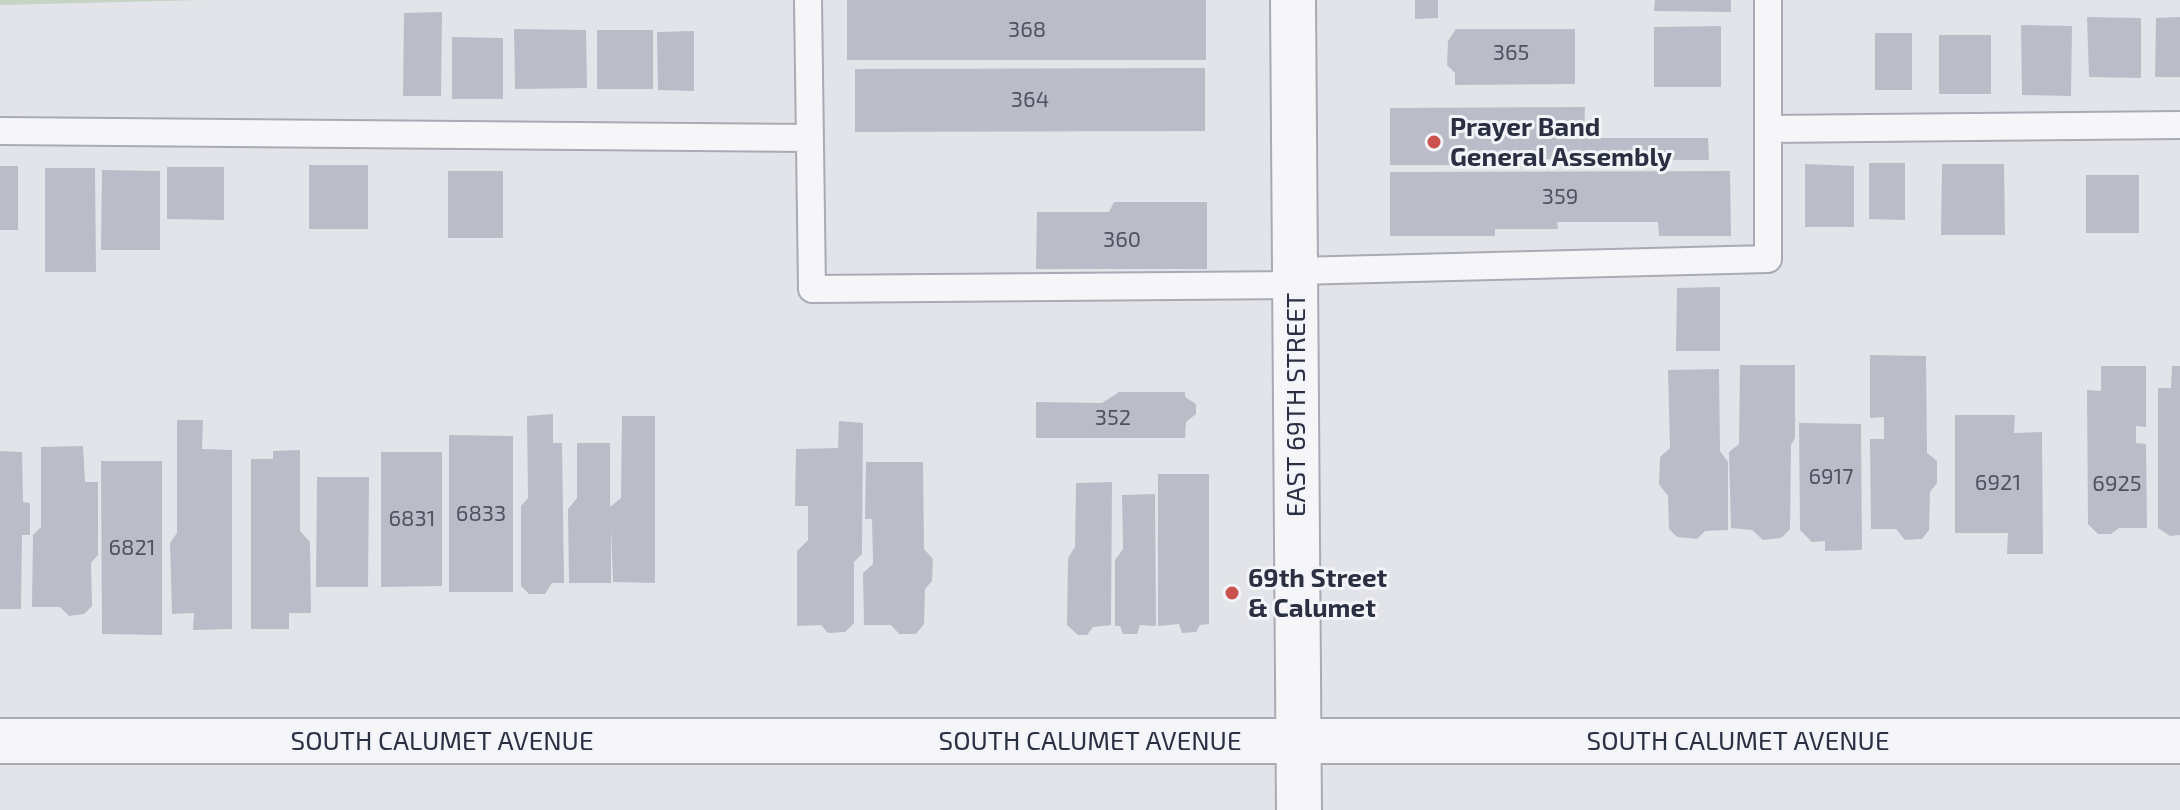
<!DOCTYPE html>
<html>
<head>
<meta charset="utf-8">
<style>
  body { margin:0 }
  canvas { display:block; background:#e3e4ea }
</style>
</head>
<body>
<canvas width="2180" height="810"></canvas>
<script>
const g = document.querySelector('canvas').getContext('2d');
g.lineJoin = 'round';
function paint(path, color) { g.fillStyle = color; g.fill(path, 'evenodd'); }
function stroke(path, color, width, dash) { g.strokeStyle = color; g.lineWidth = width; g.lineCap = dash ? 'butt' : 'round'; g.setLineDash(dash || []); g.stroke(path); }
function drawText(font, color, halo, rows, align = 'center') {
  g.font = font + ' "Exo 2",sans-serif'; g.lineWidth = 6; g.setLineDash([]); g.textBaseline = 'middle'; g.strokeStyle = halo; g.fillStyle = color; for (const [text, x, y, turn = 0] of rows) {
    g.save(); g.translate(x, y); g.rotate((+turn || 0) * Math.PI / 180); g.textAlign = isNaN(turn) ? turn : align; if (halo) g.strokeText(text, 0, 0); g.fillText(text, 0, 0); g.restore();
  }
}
paint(new Path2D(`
  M0 0H203L0 5Z`), '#c5d4c4');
paint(new Path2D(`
  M847 0H1206V60H847Z
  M1415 0H1438V18L1415 19Z
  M1655 0H1731V12L1654 11Z
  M442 12 441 96H403L404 13Z
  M2087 17 2141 18V78L2089 77Z
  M2180 17V77H2155L2156 18Z
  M2021 25 2072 26 2071 96 2022 95Z
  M1721 26V87H1654V27Z
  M514 29 586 30 587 88 515 89Z
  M1456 29H1575V84L1455 85V73L1447 65 1448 41Z
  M597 30H653V89H597Z
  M694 31V91L658 90 657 32Z
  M1875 33H1912V90H1875Z
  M1939 35H1991V94H1939Z
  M452 37 503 38V99H452Z
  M1205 68V131L855 132V69Z
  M1585 107 1584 138H1708L1709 160 1467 159V165H1390V108Z
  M1869 163H1905V220L1869 219Z
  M1805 164 1854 166V227H1805Z
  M1942 164H2004L2005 235H1941Z
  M309 165H368V229H309Z
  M0 166H18V230H0Z
  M167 167H224V220L167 219Z
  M45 168H95L96 272H45Z
  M102 170 160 171V250H101Z
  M448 171H503V238H448Z
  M1730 171 1731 236H1659L1658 222H1557L1558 229H1495V236H1390V172Z
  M2086 175H2139V233H2086Z
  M1114 202H1207V269H1036L1037 212H1109Z
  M1720 287V351H1676L1677 288Z
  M1870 355 1926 356 1927 453 1937 461V483L1930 492 1929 530 1922 539 1905 540 1896 529H1871L1870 439H1884V417L1870 418Z
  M1740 365H1795V438L1791 445 1790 529 1781 538 1763 540 1752 530 1731 528 1729 452 1739 444Z
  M2101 366H2146V427L2136 426V443L2146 444 2147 528H2119L2111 534H2098L2088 524 2087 390 2101 391Z
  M2172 366H2180V535L2170 536 2158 528V388H2171Z
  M1719 369 1720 451 1728 462V530L1705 531 1697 539 1677 537 1669 529 1668 496 1659 484 1660 457 1670 448 1668 370Z
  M1119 392H1185V397L1196 404V414L1186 422 1185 438H1036V402L1102 403Z
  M553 414V443H562L564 583H552L545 594H529L521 586V506L528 498 527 416Z
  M1955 415H2015L2014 433 2042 432 2043 554H2007L2008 533H1955Z
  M622 416H655V583L613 582 611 527V583H569L568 509 577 498V443H610V507L621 498Z
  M177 420H203L202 449 232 450V629L193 630 194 613 172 614 170 543 177 533Z
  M839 421 863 423 862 554 854 562V623L845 632 828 633 821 625 797 626V551L808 540V506H795L796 449 838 448Z
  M1799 423 1861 424 1862 550 1825 551V541L1812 542 1800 530Z
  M449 435 513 436V592H449Z
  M83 446 85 482H98V555L91 563 92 606 84 614 69 616 60 607H32L33 535 41 527V447Z
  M300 450V531L310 542 311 613H289V629H251V459H273V451Z
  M0 451 22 452 23 502 30 503V535H22L21 609H0Z
  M381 452H442V586L381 587Z
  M101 461H162V635L102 634Z
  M866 462H923L924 549 933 559 932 581 925 589 924 624 916 634H899L891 625H864L863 573 873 564 872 519H865Z
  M1158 474H1209V624L1200 625 1196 632 1182 633 1179 624 1158 626Z
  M317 477H369L368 587H316Z
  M1112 482 1111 625 1093 627 1087 635H1078L1067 625 1068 558 1075 547 1076 483Z
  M1155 494 1156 626 1140 625 1137 634H1123L1120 626H1115V560L1123 549 1122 495Z`), '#babdc7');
const service = new Path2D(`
  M808 0 812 289 1296 285
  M1768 129 2180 125
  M0 131 808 138
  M1296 271 1768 259V1`);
const minor = new Path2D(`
  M0 741H2180`);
const tertiary = new Path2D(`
  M1293 0 1299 810`);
stroke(service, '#a8aab4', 30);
stroke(minor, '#a8aab4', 48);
stroke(tertiary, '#a8aab4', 48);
stroke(service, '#f6f6f9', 26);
stroke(minor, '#f6f6f9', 44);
stroke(tertiary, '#f6f6f9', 44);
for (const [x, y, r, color] of [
  [1434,142,8,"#ca514e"],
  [1232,593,8,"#ca514e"]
]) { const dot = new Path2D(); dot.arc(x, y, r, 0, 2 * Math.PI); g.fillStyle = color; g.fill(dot); stroke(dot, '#f3f4f8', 3); }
drawText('22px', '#4f5263', null, [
  ["368",1027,30],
  ["365",1511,53],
  ["364",1030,100],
  ["359",1560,197],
  ["360",1122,240],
  ["352",1113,418],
  ["6917",1831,477],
  ["6921",1998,483],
  ["6925",2117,484],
  ["6833",481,514],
  ["6831",412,519],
  ["6821",132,548]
]);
drawText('bold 26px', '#2b2f42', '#f3f4f8', [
  ["Prayer Band",1450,127],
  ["General Assembly",1450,157],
  ["69th Street",1248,578],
  ["& Calumet",1248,608]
], 'left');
drawText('26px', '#2b2f42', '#f3f4f8', [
  ["EAST 69TH STREET",1296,405,-90],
  ["SOUTH CALUMET AVENUE",442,741],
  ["SOUTH CALUMET AVENUE",1090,741],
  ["SOUTH CALUMET AVENUE",1738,741]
]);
</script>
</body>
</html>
